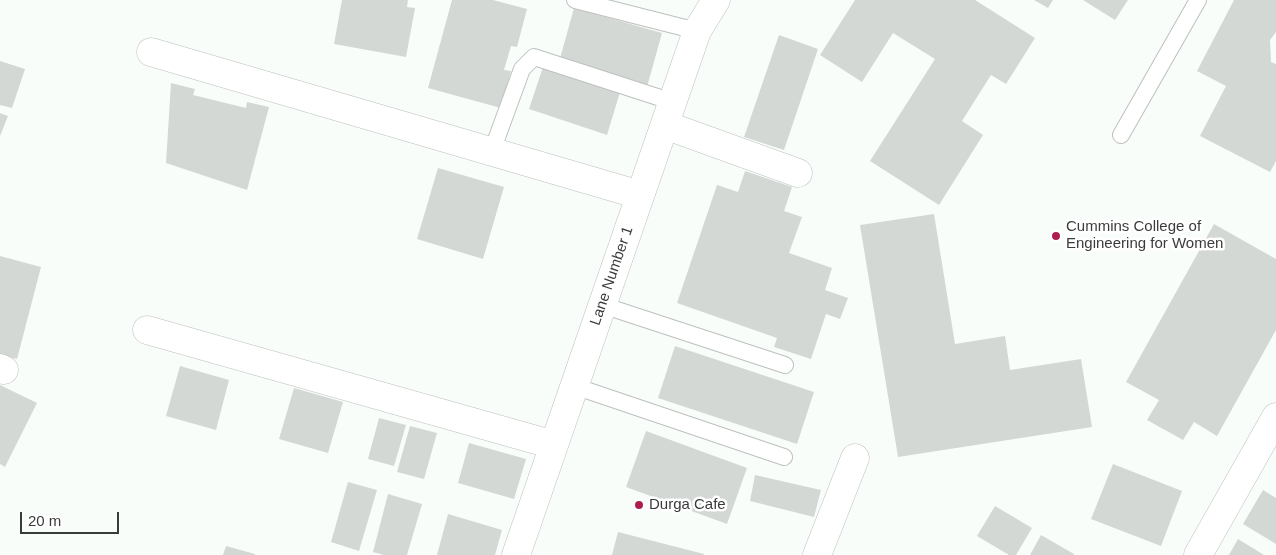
<!DOCTYPE html>
<html>
<head>
<meta charset="utf-8">
<style>
  body { margin:0 }
  #map { position:relative; width:1276px; height:555px; overflow:hidden; background:#f8fdfa; font-family:Arial,sans-serif }
  canvas { display:block }
  .scale { position:absolute; left:20px; top:512px; width:99px; height:22px; box-sizing:border-box; border:2px solid #3a3c3a; border-top:0; padding-left:6px; font-size:15px; line-height:18px; white-space:nowrap; color:#3a3c3a; -webkit-text-stroke:4px #fff; paint-order:stroke }
</style>
</head>
<body>
<div id="map">
<canvas width="1276" height="555"></canvas>
<div class="scale">20 m</div>
</div>
<script>
const g = document.querySelector('canvas').getContext('2d');
g.lineJoin = 'round';
function paint(path, color) { g.fillStyle = color; g.fill(path, 'evenodd'); }
function stroke(path, color, width, dash) { g.strokeStyle = color; g.lineWidth = width; g.lineCap = dash ? 'butt' : 'round'; g.setLineDash(dash || []); g.stroke(path); }
function drawText(font, color, halo, rows, align = 'center') {
  g.font = font + ' Arial,sans-serif'; g.lineWidth = 5; g.setLineDash([]); g.textBaseline = 'middle'; g.strokeStyle = halo; g.fillStyle = color; for (const [text, x, y, turn = 0] of rows) {
    g.save(); g.translate(x, y); g.rotate((+turn || 0) * Math.PI / 180); g.textAlign = isNaN(turn) ? turn : align; if (halo) g.strokeText(text, 0, 0); g.fillText(text, 0, 0); g.restore();
  }
}
paint(new Path2D(`
  M342 0H408L407 7 415 8 406 57 334 44Z
  M452 0H493L527 9 517 47 511 46 504 70 511 71 501 108 428 88Z
  M855 0H975L1035 38 1006 84 991 75 962 121 983 135 939 205 870 161 935 59 893 33 862 82 820 55Z
  M1034 0H1053L1048 8Z
  M1083 0H1128L1115 20Z
  M1234 0H1276V32L1270 40 1271 62 1276 64V161L1270 172 1200 136 1226 86 1197 71Z
  M574 8 662 33 647 87 559 62Z
  M779 35 818 49 784 150 744 137Z
  M0 61 25 69 12 108 0 105Z
  M544 64 621 89 607 135 529 109Z
  M171 83 195 89 193 95 246 108 247 102 269 107 247 190 166 163Z
  M0 113 8 116 0 136Z
  M438 168 504 187 483 259 417 239Z
  M745 171 792 187 784 211 802 217 789 253 832 268 825 290 848 298 840 319 826 314 811 359 774 347 777 338 677 303 717 185 738 192Z
  M934 214 955 344 1005 336 1010 370 1081 359 1092 427 898 457 860 225Z
  M1214 224 1276 259V330L1217 436 1194 422 1183 440 1147 420 1159 400 1126 382Z
  M0 256 41 267 17 359 0 355Z
  M675 346 814 392 797 444 658 398Z
  M180 366 229 380 216 430 166 416Z
  M0 385 37 403 5 467 0 464Z
  M294 388 343 402 328 453 279 439Z
  M379 418 406 425 394 466 368 459Z
  M410 426 437 433 424 479 397 472Z
  M646 431 747 468 727 524 626 487Z
  M469 443 526 459 514 499 458 483Z
  M1113 464 1182 491 1161 546 1091 519Z
  M755 475 821 490 814 517 750 501Z
  M348 482 377 490 359 551 331 542Z
  M1263 490 1276 498V544L1243 524Z
  M388 494 422 504 407 555H384L373 552Z
  M995 506 1032 528 1016 555H1009L977 536Z
  M448 514 502 530 495 555H437Z
  M618 532 704 554V555H612Z
  M1041 535 1074 554V555H1030Z
  M1238 539 1264 555H1229Z
  M226 546 255 554V555H223Z`), '#d3d8d5');
const lane = new Path2D(`
  M575 0 697 31
  M1121 135 1198 0
  M492 151 522 69 534 57 673 102
  M602 305 785 365
  M574 386 784 457`);
const street = new Path2D(`
  M151 52 640 195
  M665 125 798 173
  M147 330 554 445
  M0 368 4 370
  M516 555 697 31 716 0
  M817 555 855 458
  M1198 555 1276 417`);
stroke(lane, '#bcc1be', 18);
stroke(street, '#bcc1be', 29);
stroke(lane, '#fff', 16);
stroke(street, '#fff', 28);
for (const [x, y, r, color] of [
  [1056,236,5,"#ae1d50"],
  [639,505,5,"#ae1d50"]
]) { const dot = new Path2D(); dot.arc(x, y, r, 0, 2 * Math.PI); g.fillStyle = color; g.fill(dot); stroke(dot, '#fff', 2); }
drawText('15px', '#3a3c3a', '#fff', [
  ["Cummins College of",1066,227],
  ["Engineering for Women",1066,244],
  ["Durga Cafe",649,505]
], 'left');
drawText('15px', '#3a3c3a', '#fff', [
  ["Lane Number 1",612,276,-71]
]);
</script>
</body>
</html>
